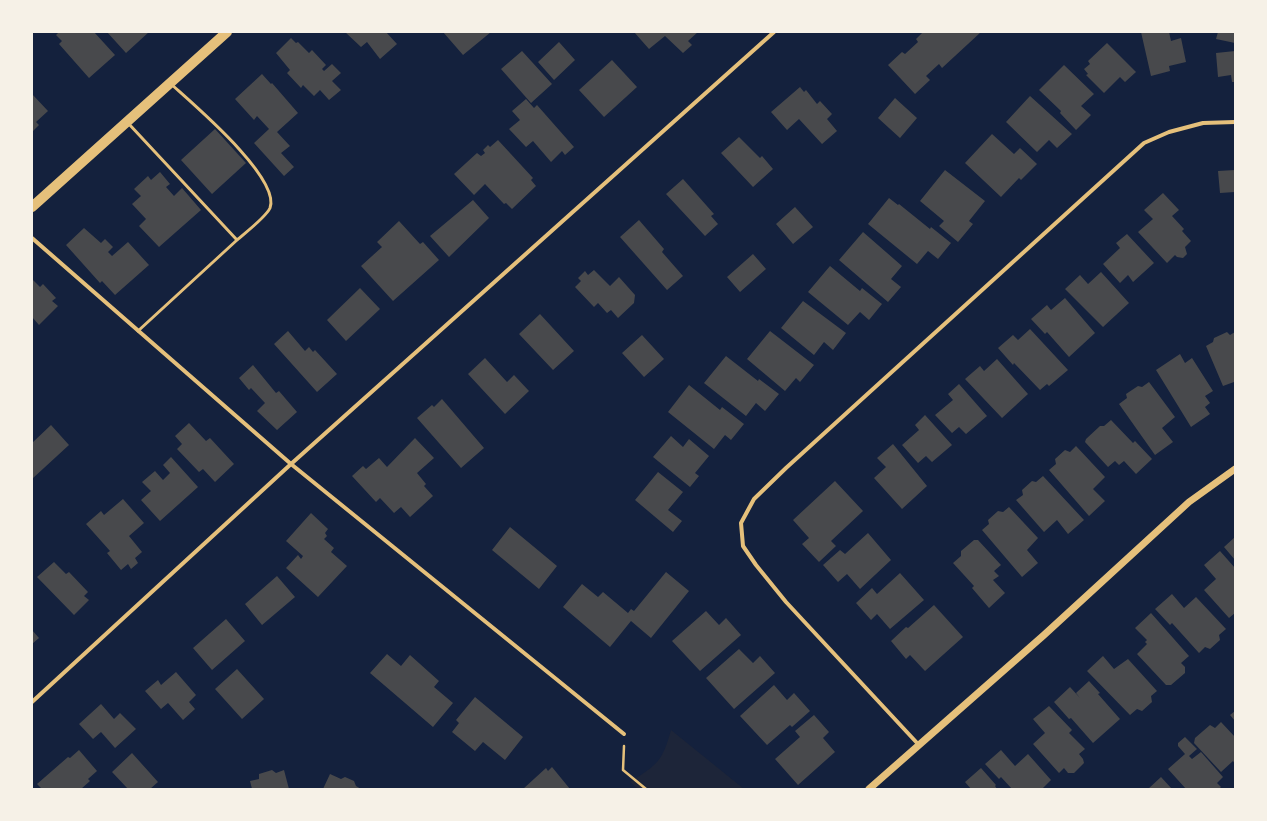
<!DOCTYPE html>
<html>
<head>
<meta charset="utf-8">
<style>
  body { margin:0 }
  #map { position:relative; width:1267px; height:821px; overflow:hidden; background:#14213d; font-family:Poppins,sans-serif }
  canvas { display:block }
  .frame { position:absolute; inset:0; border:33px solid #f6f1e7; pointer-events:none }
</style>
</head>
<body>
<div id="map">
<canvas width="1267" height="821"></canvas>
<div class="frame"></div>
</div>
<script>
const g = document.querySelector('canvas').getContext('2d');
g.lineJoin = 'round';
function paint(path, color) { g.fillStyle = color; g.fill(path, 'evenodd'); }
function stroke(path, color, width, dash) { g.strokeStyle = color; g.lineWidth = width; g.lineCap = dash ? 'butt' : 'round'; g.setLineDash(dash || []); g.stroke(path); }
paint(new Path2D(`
  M671 730 744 789H638L630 782C658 764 662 762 671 730Z`), '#1d2539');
paint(new Path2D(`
  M59 32H94L115 55 89 78 59 44 62 41 56 35Z
  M107 32H149L126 53Z
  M345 32H386L397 44 380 59 367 42 361 47Z
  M443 32H491L463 55Z
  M634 32H698L688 41 692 45 683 53 665 36 649 49Z
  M923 32H981L942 68 939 64 926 76 930 80 915 94 888 65 902 52 905 54 918 42 916 39Z
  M1141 32H1169L1171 41 1181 38 1186 62 1169 66 1170 71 1151 76Z
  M1218 32H1235V43L1216 39Z
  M291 38 296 43 298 42 309 53 312 50 326 65 322 69 324 71 332 64 341 73 332 81 341 90 329 100 320 90 314 96 303 85 301 88 287 73 290 70 276 53Z
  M559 42 575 60 554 80 538 62Z
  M1107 43 1136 72 1125 82 1120 77 1104 93 1086 75 1088 74 1084 69 1090 64 1088 61Z
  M522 51 552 84 531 103 501 69Z
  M1235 51V82H1232L1231 75 1218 77 1216 53Z
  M612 60 637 87 604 117 579 90Z
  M1064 65 1094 94 1081 106 1091 115 1076 130 1060 113 1061 111 1039 90Z
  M262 74 271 84 272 83 298 113 277 132 290 146 281 153 294 167 284 176 254 143 269 129 257 116 254 120 235 99Z
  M800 87 804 92 806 90 817 104 820 101 832 114 827 119 837 131 822 144 799 119 787 130 771 112Z
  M32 94 48 111 36 122 39 125 32 132Z
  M1030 96 1072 134 1057 148 1049 140 1037 152 1006 122Z
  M895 98 917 118 900 138 878 118Z
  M526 99 534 108 537 105 574 147 565 155 562 151 551 162 533 141 526 147 509 129 520 120 512 111Z
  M215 129 246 163 212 194 181 160Z
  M992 134 1014 154 1020 148 1037 164 1021 180 1019 178 1001 197 965 163Z
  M739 137 760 158 762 156 773 169 753 187 721 153Z
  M498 140 533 178 531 180 536 186 512 209 506 203 504 204 485 184 474 195 454 174 477 153 481 156 485 153 483 150 488 145 490 147Z
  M945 170 985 201 969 221 973 224 958 242 939 226 944 221 920 201Z
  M1235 170V192L1220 193 1218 171Z
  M160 172 170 184 166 187 174 196 182 188 201 210 159 247 139 226 146 219 132 204 141 196 134 189 148 176 151 180Z
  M683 179 714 214 711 216 718 224 705 236 666 194Z
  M1163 193 1179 210 1172 216 1184 229 1182 231 1191 241 1185 247 1187 254 1183 258 1177 257 1175 255 1167 263 1138 232 1153 219 1144 210Z
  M889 198 898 205 899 204 930 229 931 227 951 243 938 259 928 251 917 264 868 224Z
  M473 200 489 218 449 257 430 236Z
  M795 207 813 227 793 244 776 224Z
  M639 220 664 249 662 252 683 276 667 290 620 237Z
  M399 221 420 244 423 242 439 260 393 301 361 266 382 247 377 242Z
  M84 228 101 243 105 239 113 247 108 252 112 256 128 242 149 265 115 295 102 281 100 283 66 245Z
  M863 232 902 266 891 279 901 287 888 302 839 260Z
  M1127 234 1154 263 1133 282 1128 275 1120 283 1103 264 1120 248 1116 243Z
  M753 254 766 269 740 292 727 277Z
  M830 266 860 291 862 288 882 304 869 320 860 312 848 325 808 292Z
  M594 270 610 286 619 277 635 295 634 303 618 318 611 310 607 313 598 303 594 307 575 287 581 281 578 278 585 271 588 275Z
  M1101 272 1129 303 1103 327 1065 289 1080 275 1088 284Z
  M32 279 40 287 43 284 56 298 52 301 58 306 39 325 32 317Z
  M360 288 380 309 346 341 327 320Z
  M1065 298 1095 333 1069 357 1047 332 1045 334 1031 319 1047 305 1051 310Z
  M803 301 846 333 833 350 824 342 814 355 781 328Z
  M540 314 574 351 553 370 519 334Z
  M1030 329 1068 370 1049 386 1047 384 1040 390 1014 363 1013 365 998 348 1013 335 1018 340Z
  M288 331 305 351 309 347 313 352 315 350 337 374 317 392 274 344Z
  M770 331 814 365 800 382 796 378 785 391 747 359Z
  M1227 332 1230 335 1235 332V384L1234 382 1223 386 1206 346 1213 342 1214 338Z
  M642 335 664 359 644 377 622 353Z
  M1180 354 1185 363 1192 358 1213 391 1205 396 1210 403 1205 407 1210 414 1191 427 1156 370Z
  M726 356 758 381 759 379 779 394 765 411 756 403 746 416 704 383Z
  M485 358 507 382 514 375 529 391 505 414 468 374Z
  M997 359 1028 394 1002 418 965 379 980 366 984 371Z
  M253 365 276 393 279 391 297 412 277 430 257 411 265 403 251 388 249 390 239 378Z
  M1149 382 1175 417 1162 428 1173 442 1155 455 1119 404 1127 398 1126 394 1138 386 1142 387Z
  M959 384 987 416 966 434 959 427 952 433 935 415 953 400 948 394Z
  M689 385 720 410 722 407 744 424 731 440 725 435 714 449 668 412Z
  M442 399 484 448 461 468 417 418 432 405 434 407Z
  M925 415 952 445 932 462 926 456 918 463 902 445 919 430 915 425Z
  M1111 420 1133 443 1135 441 1152 459 1136 474 1124 461 1119 465 1115 461 1108 467 1085 442 1086 439 1100 426H1104Z
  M189 423 206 441 210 438 234 464 215 482 203 469 199 472 177 449 182 444 175 436Z
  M51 425 69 445 32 479V443Z
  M671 436 683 447 689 439 709 456 695 473 699 476 690 487 653 457Z
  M415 438 434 458 417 473 426 484 424 486 433 496 410 517 401 507 394 513 380 498 376 502 352 476 363 466 366 469 379 458 387 467Z
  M893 444 927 486 902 509 874 478 886 467 877 458Z
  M1076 446 1105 477 1093 489 1105 501 1089 516 1049 470 1056 464 1055 459 1065 450 1070 452Z
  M171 457 198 487 160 521 141 500 151 491 142 482 155 471 163 480 170 473 163 465Z
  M658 472 683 492 668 510 682 521 673 532 635 500Z
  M1043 476 1084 520 1068 534 1057 520 1044 532 1016 500 1023 495 1022 490 1032 481 1036 482Z
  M835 481 863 511 831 541 836 546 819 562 802 544 809 538 793 520Z
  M123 499 144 523 129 536 142 552 135 558 138 563 131 569 128 564 121 570 107 553 110 551 86 524 101 511 104 515Z
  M1009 507 1038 538 1027 550 1038 563 1022 577 982 530 989 524 988 520 998 511 1003 512Z
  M311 513 328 529 325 533 327 536 324 539 334 548 331 552 347 566 318 597 286 568 298 555 301 559 303 556 286 541Z
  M510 527 557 566 539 589 492 550Z
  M868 533 891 560 860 589 847 574 838 582 823 565 840 550 845 554Z
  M1235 537V560L1224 547Z
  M974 540H978L1001 565 994 571 999 576 993 580 1005 593 989 608 972 588 974 586 953 563 961 556V551Z
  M1220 551 1235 568V613L1229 618 1204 590 1216 579 1204 565Z
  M54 562 66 574 69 572 88 592 84 596 89 600 74 615 37 577Z
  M666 572 689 591 651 638 631 621 610 647 563 607 582 584 598 597 603 592 628 613 631 609 634 611Z
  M900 573 924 600 890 629 877 614 871 620 856 603 872 588 877 594Z
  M277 576 295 597 262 625 245 604Z
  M1172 594 1184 608 1196 597 1226 629 1219 635 1220 640 1210 649 1205 647 1199 653 1172 623 1170 625 1155 609Z
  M934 605 963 637 925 671 910 655 906 659 891 641 906 627 908 628Z
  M706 611 719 625 726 618 741 635 700 671 672 641Z
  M1151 613 1189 656 1181 663 1185 667V673L1171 685H1166L1137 654 1147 644 1145 642 1147 640 1135 628Z
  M226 619 245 641 212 670 193 648Z
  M32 630 39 638 32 644Z
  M739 649 753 663 760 656 775 673 734 709 706 678Z
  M387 654 401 666 410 655 439 681 434 687 453 703 433 727 370 673Z
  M1103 656 1114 669 1128 659 1157 691 1151 696 1152 702 1142 711 1137 709 1130 715 1087 671Z
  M237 669 264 699 242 719 215 689Z
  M176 672 196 695 189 702 195 709 183 720 168 703 161 709 145 691 158 680 161 685Z
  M1089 681 1100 693 1098 694 1120 719 1093 743 1071 718 1069 719 1054 702 1070 687 1080 698 1076 693Z
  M774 685 787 700 794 693 810 711 792 727 790 725 767 745 740 716Z
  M475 697 523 737 505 760 483 742 475 751 452 732 459 723 456 720Z
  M101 704 114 719 120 713 136 729 115 748 101 732 93 739 79 724Z
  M1049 706 1072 730 1069 733 1085 749 1079 754 1083 759 1084 763 1074 773H1068L1064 768 1059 773 1033 744 1045 733 1033 719Z
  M1235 711V721L1230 715Z
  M814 715 829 732 823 738 835 752 798 785 775 759 800 737 795 731Z
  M1221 722 1235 737V764L1233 761 1221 772 1194 743 1195 738 1210 725 1215 728Z
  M1185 737 1197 749 1189 756 1192 759 1201 752 1223 777 1217 783 1221 787 1219 789H1186L1168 769 1185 754 1178 746V743Z
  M79 750 97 771 88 779 90 781 81 789H42L37 784 68 757 70 758Z
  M1001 750 1015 766 1028 754 1051 780 1043 788 1045 789H1012L1001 777 999 779 985 764Z
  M132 753 158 782 150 789H128L112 772Z
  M552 767 570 789H523L546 768 548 771Z
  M981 768 996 785 995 786 997 789H971L965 782Z
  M272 770 276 773 284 770 289 789H252L250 781 259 779V774Z
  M330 774 341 779 345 777 354 781 356 786 361 789H323Z
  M1161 777 1172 789H1148Z`), '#48494c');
stroke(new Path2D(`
  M624 746 623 770 646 789`), '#e5c07b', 2.5);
stroke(new Path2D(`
  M171 84C193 104 281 178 270 208 266 217 245 233 237 240
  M128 123 237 240 138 331`), '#e5c07b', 3);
stroke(new Path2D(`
  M32 238 291 464 624 734
  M32 702 291 464 774 32
  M918 744 786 602 756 565 743 546 741 523 754 499 786 468 1144 143 1169 132 1203 123 1235 122`), '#e5c07b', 4);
stroke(new Path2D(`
  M869 789 1044 635 1189 502 1235 469`), '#e5c07b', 7);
stroke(new Path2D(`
  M32 207 227 32`), '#e5c07b', 10);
</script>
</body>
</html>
